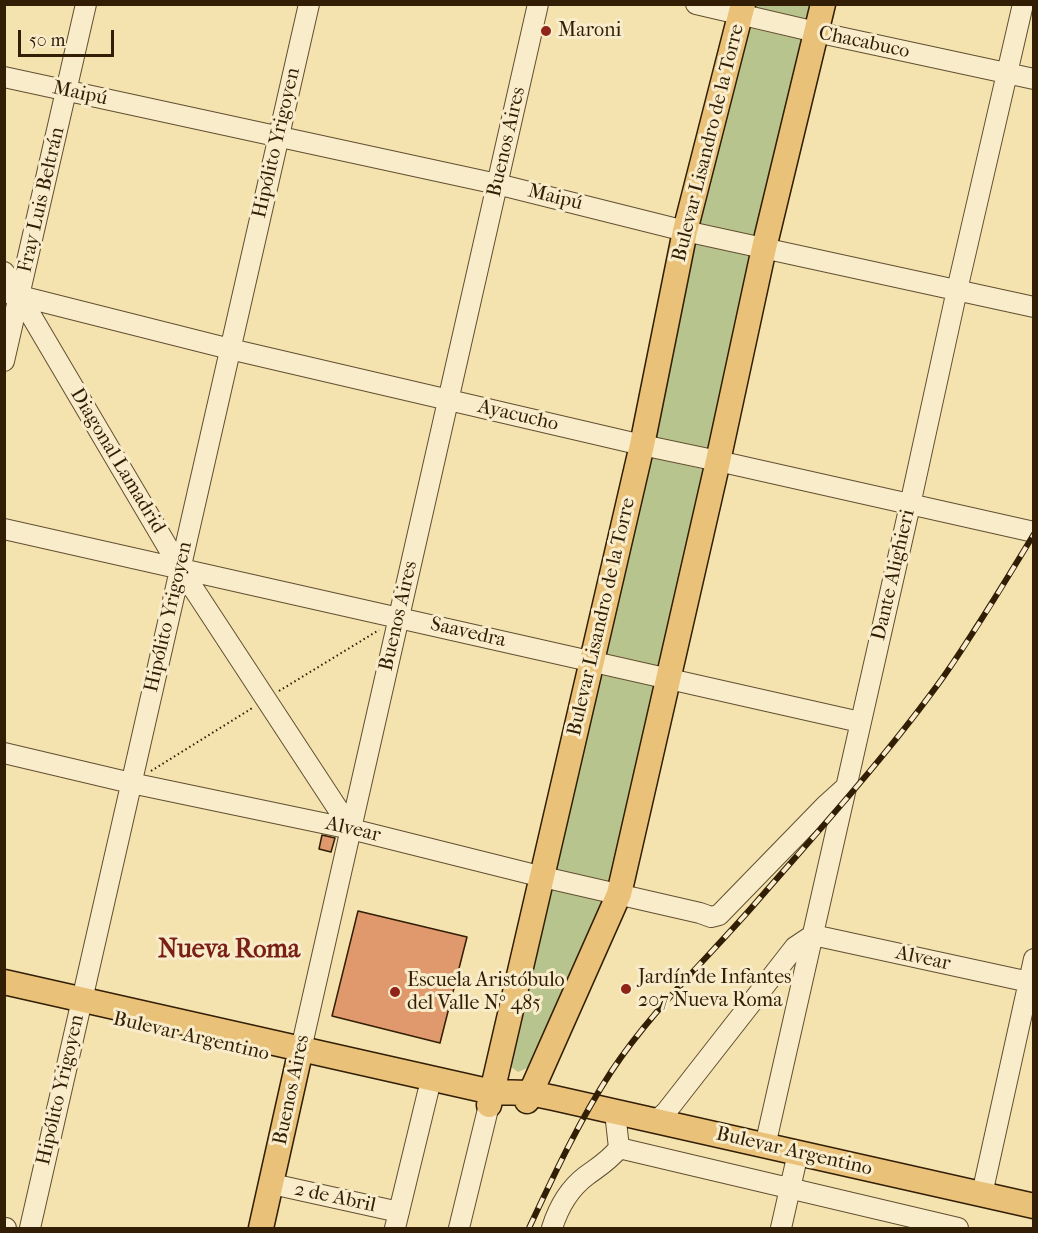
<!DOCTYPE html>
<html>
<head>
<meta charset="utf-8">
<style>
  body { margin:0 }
  #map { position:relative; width:1038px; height:1233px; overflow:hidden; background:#f4e2af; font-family:"IM FELL French Canon",serif }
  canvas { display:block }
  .frame { position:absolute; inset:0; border:6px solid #311e05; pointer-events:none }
  .scale { position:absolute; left:18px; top:30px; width:96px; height:27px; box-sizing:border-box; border:3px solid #311e05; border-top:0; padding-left:8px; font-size:18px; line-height:21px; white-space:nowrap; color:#311e05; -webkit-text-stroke:4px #f8eccb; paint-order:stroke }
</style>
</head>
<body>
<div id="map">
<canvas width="1038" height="1233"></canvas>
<div class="frame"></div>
<div class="scale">50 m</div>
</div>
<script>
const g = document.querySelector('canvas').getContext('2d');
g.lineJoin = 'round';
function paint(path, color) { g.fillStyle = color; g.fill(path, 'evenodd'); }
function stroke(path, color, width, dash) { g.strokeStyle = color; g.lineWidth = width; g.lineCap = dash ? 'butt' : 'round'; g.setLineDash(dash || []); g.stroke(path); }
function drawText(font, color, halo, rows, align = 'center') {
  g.font = font + ' "IM FELL French Canon",serif'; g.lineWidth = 6; g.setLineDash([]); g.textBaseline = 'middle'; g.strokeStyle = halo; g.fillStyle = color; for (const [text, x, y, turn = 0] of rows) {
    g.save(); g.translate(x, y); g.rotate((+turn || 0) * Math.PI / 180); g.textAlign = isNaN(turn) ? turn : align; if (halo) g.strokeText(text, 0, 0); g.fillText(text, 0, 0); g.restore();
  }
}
paint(new Path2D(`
  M748 5H813L809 25 747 11Z
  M741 26 803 40 759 238 697 225Z
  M693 240 755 254 711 453 649 439Z
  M645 456 707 470 663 668 601 655Z
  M595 673 657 687 613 885 551 872Z
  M547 888 607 900 532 1066 518 1072 507 1064Z`), '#b8c48d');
const building = new Path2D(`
  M322 835 335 838 331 852 319 849Z
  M358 911 467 937 440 1043 332 1016Z`);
paint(building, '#e0996c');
stroke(building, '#311e05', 1.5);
const minor = new Path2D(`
  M696 4 816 32 1034 79
  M4 77 497 184 685 231 1034 307
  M4 272 19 295 180 568 351 829
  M4 292 230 349 642 445 718 461 1034 532
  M4 361 86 4
  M4 529 860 722
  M4 753 131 783 351 829 543 877 700 913 711 917 719 915 825 806 846 787
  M301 1049 538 4
  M656 1121 666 1112 795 947 813 935 1034 983
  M765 1146 910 505 957 290 1023 4
  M619 1148 958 1228
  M272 1184 399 1212
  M982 1194 1034 959
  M4 1228H6
  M30 1228 309 4
  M395 1228 428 1092
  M459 1228 489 1105
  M552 1228C558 1209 569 1189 586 1176 598 1167 609 1161 619 1148L615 1112
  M781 1228 798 1153`);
const major = new Path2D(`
  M4 982 492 1092 530 1093 554 1098 1034 1206
  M527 1101 619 894 718 461 764 248 823 4
  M489 1105 642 445 685 231 743 4
  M261 1228 301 1049`);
stroke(minor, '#624f30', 22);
stroke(major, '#311e05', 27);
stroke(new Path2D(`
  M279 691 379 630
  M151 771 254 707`), '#311e05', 2, [1.5, 3]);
stroke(minor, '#f8eccb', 20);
stroke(major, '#eac178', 24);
const rail = new Path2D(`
  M529 1228C554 1175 579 1121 611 1072 651 1011 705 961 753 906 818 831 886 757 944 676 976 630 1005 582 1034 534`);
stroke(rail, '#311e05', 6);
stroke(rail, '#f8eccb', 4, [11]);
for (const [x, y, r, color] of [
  [546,31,6,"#8f2418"],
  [626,989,6,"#8f2418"],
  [395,992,6,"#8f2418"]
]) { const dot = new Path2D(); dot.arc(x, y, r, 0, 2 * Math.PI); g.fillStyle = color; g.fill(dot); stroke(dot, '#f8eccb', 2); }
drawText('20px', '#311e05', '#f8eccb', [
  ["Maroni",558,31],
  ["Jardín de Infantes",638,978],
  ["207 Nueva Roma",638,1001],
  ["Escuela Aristóbulo",407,981],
  ["del Valle Nº 485",407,1004]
], 'left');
drawText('20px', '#311e05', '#f8eccb', [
  ["Chacabuco",864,43,12],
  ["Maipú",80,94,12],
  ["Buenos Aires",507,142,-77],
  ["Hipólito Yrigoyen",277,143,-77],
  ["Bulevar Lisandro de la Torre",709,143,-76],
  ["Maipú",555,198,14],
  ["Fray Luis Beltrán",42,200,-77],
  ["Ayacucho",518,416,13],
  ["Diagonal Lamadrid",117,461,59],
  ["Dante Alighieri",894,575,-77],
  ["Buenos Aires",399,616,-77],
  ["Hipólito Yrigoyen",169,617,-77],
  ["Bulevar Lisandro de la Torre",602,617,-77],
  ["Saavedra",468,633,13],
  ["Alvear",353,830,13],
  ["Alvear",923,959,12],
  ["Bulevar Argentino",191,1037,13],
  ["Hipólito Yrigoyen",61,1090,-77],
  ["Buenos Aires",292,1090,-78],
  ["Bulevar Argentino",794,1152,13],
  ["2 de Abril",335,1198,12]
]);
drawText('bold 26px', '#7a1f14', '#f8eccb', [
  ["Nueva Roma",229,951]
]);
</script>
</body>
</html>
